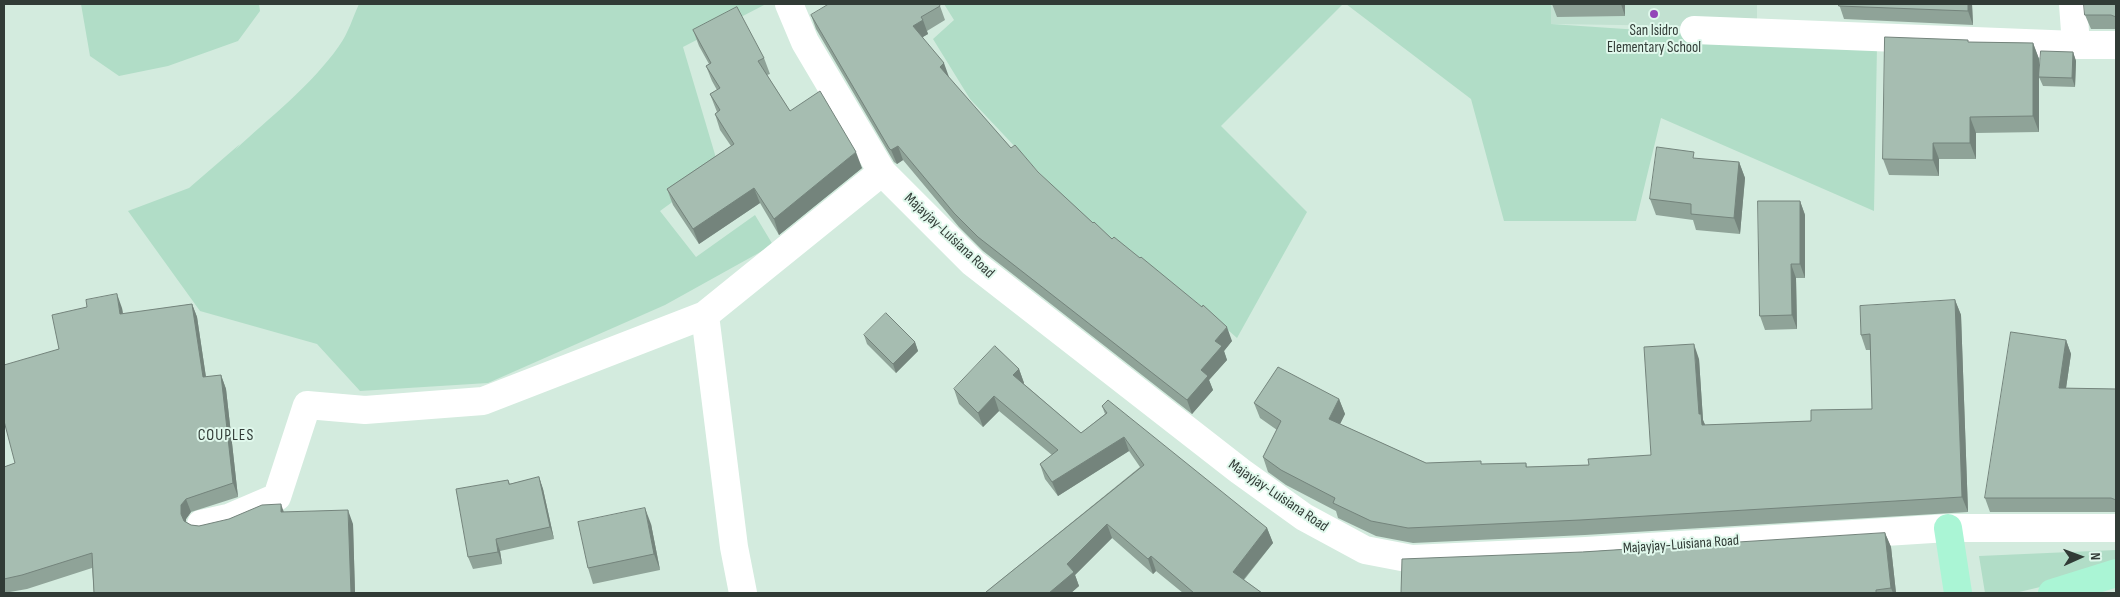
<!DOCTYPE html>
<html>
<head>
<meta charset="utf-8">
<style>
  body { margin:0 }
  #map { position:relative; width:2120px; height:597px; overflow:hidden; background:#d3ebde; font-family:"Sofia Sans Condensed",sans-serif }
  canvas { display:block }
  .frame { position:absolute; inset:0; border:5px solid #313b36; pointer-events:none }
  .north { position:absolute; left:2055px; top:532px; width:50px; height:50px; -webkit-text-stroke:4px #e0f8ec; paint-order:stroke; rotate:88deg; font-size:14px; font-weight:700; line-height:20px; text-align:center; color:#313b36 }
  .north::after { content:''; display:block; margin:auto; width:18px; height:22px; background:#313b36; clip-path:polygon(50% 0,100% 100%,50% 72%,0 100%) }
</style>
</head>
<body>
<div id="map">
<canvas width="2120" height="597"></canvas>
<div class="frame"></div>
<div class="north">N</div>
</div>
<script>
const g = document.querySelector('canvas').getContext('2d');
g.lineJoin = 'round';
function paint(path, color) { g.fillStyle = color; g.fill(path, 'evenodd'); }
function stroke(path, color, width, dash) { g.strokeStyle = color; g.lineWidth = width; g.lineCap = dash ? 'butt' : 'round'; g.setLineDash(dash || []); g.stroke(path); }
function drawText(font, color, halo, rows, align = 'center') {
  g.font = font + ' "Sofia Sans Condensed",sans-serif'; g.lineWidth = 4; g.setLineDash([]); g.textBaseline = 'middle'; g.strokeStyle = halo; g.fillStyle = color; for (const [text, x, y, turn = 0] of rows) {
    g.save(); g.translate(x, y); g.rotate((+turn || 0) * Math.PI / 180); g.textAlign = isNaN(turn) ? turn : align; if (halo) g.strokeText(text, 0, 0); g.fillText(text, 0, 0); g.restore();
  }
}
paint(new Path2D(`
  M1551 4H1757V27L1551 24Z`), '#c2e1d1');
paint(new Path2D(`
  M81 4H259L260 11 238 41 168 66 119 76 90 56Z
  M359 4H766L683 47 719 168 660 211 696 257 755 215 773 245 665 305 488 383 360 391 317 344 200 311 128 211 189 188 240 144 235 150C270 117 311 86 339 46 348 34 353 17 359 4Z
  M944 4H1343L1221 126 1307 212 1237 338 1195 301 1086 222 970 99 933 39 954 20Z
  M1346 4H1551V24L1877 46 1874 211 1661 118 1636 221H1504L1471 99Z
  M2116 550V569L2015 593H1985L1979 556Z`), '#b1ddc7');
stroke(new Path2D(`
  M2073 4 2076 45
  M1694 30 2076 45H2116
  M705 315 734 547 743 593
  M201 524 228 518 277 497 307 405 365 410 483 401 705 315 882 172`), '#fff', 28);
stroke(new Path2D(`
  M789 4 805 42 882 172 973 263 1240 471 1304 517 1365 550 1412 559 1586 551 1948 528H2116`), '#fff', 28);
stroke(new Path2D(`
  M1948 528 1958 593
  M2052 593 2116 573`), '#aaf5d5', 28);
paint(new Path2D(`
  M1552 4H1625V16L1557 17Z
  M1839 4H1972L1973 25 1844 19Z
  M2116 4V29H2091L2085 15Z
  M940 6 945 20 927 31 928 34 922 37 949 78 1011 148 1093 223 1112 239 1232 341 1224 351 1227 360 1209 380 1213 390 1192 414 983 251 959 227 903 160 897 164 894 162 816 29 811 15Z
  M693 30 764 58 770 74 767 75 790 111 862 168 779 235 760 203 699 244 673 205 667 189 731 146 720 130 715 114 717 112 710 94 717 90 712 81 706 66 709 64 699 46Z
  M1969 42 2033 43 2039 59V132L1976 133V159H1939V176L1889 175 1883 159Z
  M2073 52 2076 61 2075 87 2043 86 2039 77Z
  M1739 162 1745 178 1740 234 1696 230 1693 220 1656 215 1650 199Z
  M1800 201 1805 215V278H1796L1797 329 1765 330 1760 316Z
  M1955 300 1961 315 1968 512 1585 535 1413 543 1376 536 1338 518 1336 511 1286 485 1268 472 1263 457 1277 430 1260 418 1254 403 1339 399 1345 414 1340 424 1426 463 1482 464 1526 463 1527 467 1589 465 1651 455 1699 359 1703 420 1705 425 1811 421 1872 409 1871 350H1866L1861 335Z
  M192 304 197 317 206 377 221 375 226 389 238 497 191 512 186 519V522L191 525 199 526 284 512 353 524 355 593H94L92 568 27 589 4 593V467L15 463 59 349 122 308 123 314Z
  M864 335 915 342 918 351 896 373 867 344Z
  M2066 340 2071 354 2066 388 2116 389V512H1990L1985 498Z
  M1019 369 1024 383V384L1081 433 1105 414 1102 406 1267 528 1273 543 1244 580 1262 593H1183L1156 571 1153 574 1112 538 1075 575 1079 586 1071 593H986V592L1140 467 1129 451 1058 496 1045 479 1040 464 1052 455 999 411 983 427 959 404 954 389Z
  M539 477 543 489 554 539 500 551 502 564 473 569 468 557 508 480 510 484Z
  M651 524 660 570 593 584 588 568Z
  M1885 533 1891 547 1896 593H1401L1582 552Z`), '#8fa398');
paint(new Path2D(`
  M1621 4H1625V16Z
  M1968 4H1972L1973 25 1968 11Z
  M923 20 928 34 918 40 913 26Z
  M2033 43 2039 59V132L2033 116Z
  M2073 52 2076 61 2075 87 2072 78Z
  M944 63 949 77 945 81 940 67Z
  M1970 117 1976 133V159L1970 143Z
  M1933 143 1939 159V176L1933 160Z
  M898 146 903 160 897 164 891 150Z
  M856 152 862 168 779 235 774 219Z
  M1739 162 1745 178 1740 234 1734 218Z
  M754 188 760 203 699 244 693 229Z
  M1800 201 1805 215V278L1800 264Z
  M1791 264 1796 278 1797 329 1792 315Z
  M117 294 122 308 125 328 120 314Z
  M1955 300 1961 315 1968 512 1962 497Z
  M192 304 197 317 208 391 203 377Z
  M1227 327 1232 341 1224 351 1227 360 1209 380 1213 390 1192 414 1187 400 1215 341Z
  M2066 340 2071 354 2064 402 2059 388Z
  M915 342 918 351 896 373 893 364Z
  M1694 344 1699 359 1703 420 1707 429V440L1699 414Z
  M1019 369 1024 383 1018 390 1013 375Z
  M221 375 226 389 238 497 233 483Z
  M994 396 999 411 983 427 978 413Z
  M1339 399 1345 414 1335 434 1329 419Z
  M1124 437 1129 451 1058 496 1052 482Z
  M539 477 543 489 554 539 550 527Z
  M186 499 191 512 186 519V528L181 514V505Z
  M281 504 286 518 281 512Z
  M645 508 651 524 660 570 654 554Z
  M348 510 353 524 355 593H351Z
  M1107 524 1112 538 1075 575 1079 586 1071 593H1049L1067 564Z
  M1267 528 1273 543 1238 586 1233 572Z
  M1885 533 1891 547 1896 593H1893L1891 588Z
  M496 539 500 551 502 564 498 552Z
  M1151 556 1156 571 1153 574 1148 559Z`), '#74847c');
const building = new Path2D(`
  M829 4H939L940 6 921 17 923 20 913 26 944 63 940 67 1011 148 1015 145 1038 172 1093 223 1094 222 1112 239 1114 237 1140 258 1141 257 1202 307 1203 305 1227 327 1215 341 1222 346 1201 370 1208 376 1187 400 978 237 954 213 898 146 891 150 889 148 811 15Z
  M1839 4H1968V11L1839 6Z
  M2084 4H2116V17L2111 15H2085Z
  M737 7 764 58 758 61 790 111 820 91 856 152 774 219 754 188 693 229 667 189 734 144 715 114 720 110 710 94 720 88 706 66 711 63 693 30Z
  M1885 37 1968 40V42L2033 43V116L1970 117V143H1933V160L1883 159Z
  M2041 51 2073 52 2072 78 2039 77Z
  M1657 147 1694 152 1693 158 1739 162 1734 218 1691 214V204L1650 199Z
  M1758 201H1800V264H1791L1792 315 1760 316Z
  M117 294 120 314 192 304 203 377 221 375 233 483 186 499 181 505V514L184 521 191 525 199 526 229 519 262 505 281 504V512L348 510 351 593H94L92 553 22 575 4 579V467L15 463 4 421V365L59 349 52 315 87 307 86 300Z
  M1955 300 1962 497 1580 520 1408 528 1371 521 1333 503 1335 498 1281 470 1263 457 1281 421 1254 403 1278 367 1339 399 1329 419 1426 463 1481 461V464L1526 463V467L1589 465 1588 459 1651 455 1644 347 1694 344 1699 414H1701L1702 425 1811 421V410L1872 409 1870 334 1861 335 1860 306Z
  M886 313 915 342 893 364 864 335Z
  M2011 332 2066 340 2059 388 2116 389V500L2111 498H1985Z
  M995 346 1019 369 1013 375 1081 433 1107 413 1102 406 1108 400 1267 528 1233 572 1262 593H1194L1151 556 1148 559 1107 524 1067 564 1074 572 1049 593H987L986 592 1144 465 1124 437 1052 482 1040 464 1058 450 994 396 978 413 954 389Z
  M539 477 550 527 496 539 498 552 468 557 456 489 508 480 509 484Z
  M645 508 654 554 588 568 578 522Z
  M1885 533 1891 588 1876 590V593H1401L1402 559 1582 552Z`);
paint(building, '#a6bdb1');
stroke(building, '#74847c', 1);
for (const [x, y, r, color] of [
  [1654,14,5,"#9347b8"]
]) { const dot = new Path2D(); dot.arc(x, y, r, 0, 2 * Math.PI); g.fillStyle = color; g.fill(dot); stroke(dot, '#e0f8ec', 2); }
drawText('15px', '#313b36', '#e0f8ec', [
  ["San Isidro",1654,31],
  ["Elementary School",1654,48]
]);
drawText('15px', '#313b36', '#e0f8ec', [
  ["Majayjay-Luisiana Road",949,236,43],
  ["Majayjay-Luisiana Road",1278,496,34],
  ["Majayjay-Luisiana Road",1681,545,-4]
]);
g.letterSpacing = '1px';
drawText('16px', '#313b36', '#e0f8ec', [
  ["COUPLES",226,436]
]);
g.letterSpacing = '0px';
</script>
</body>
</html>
